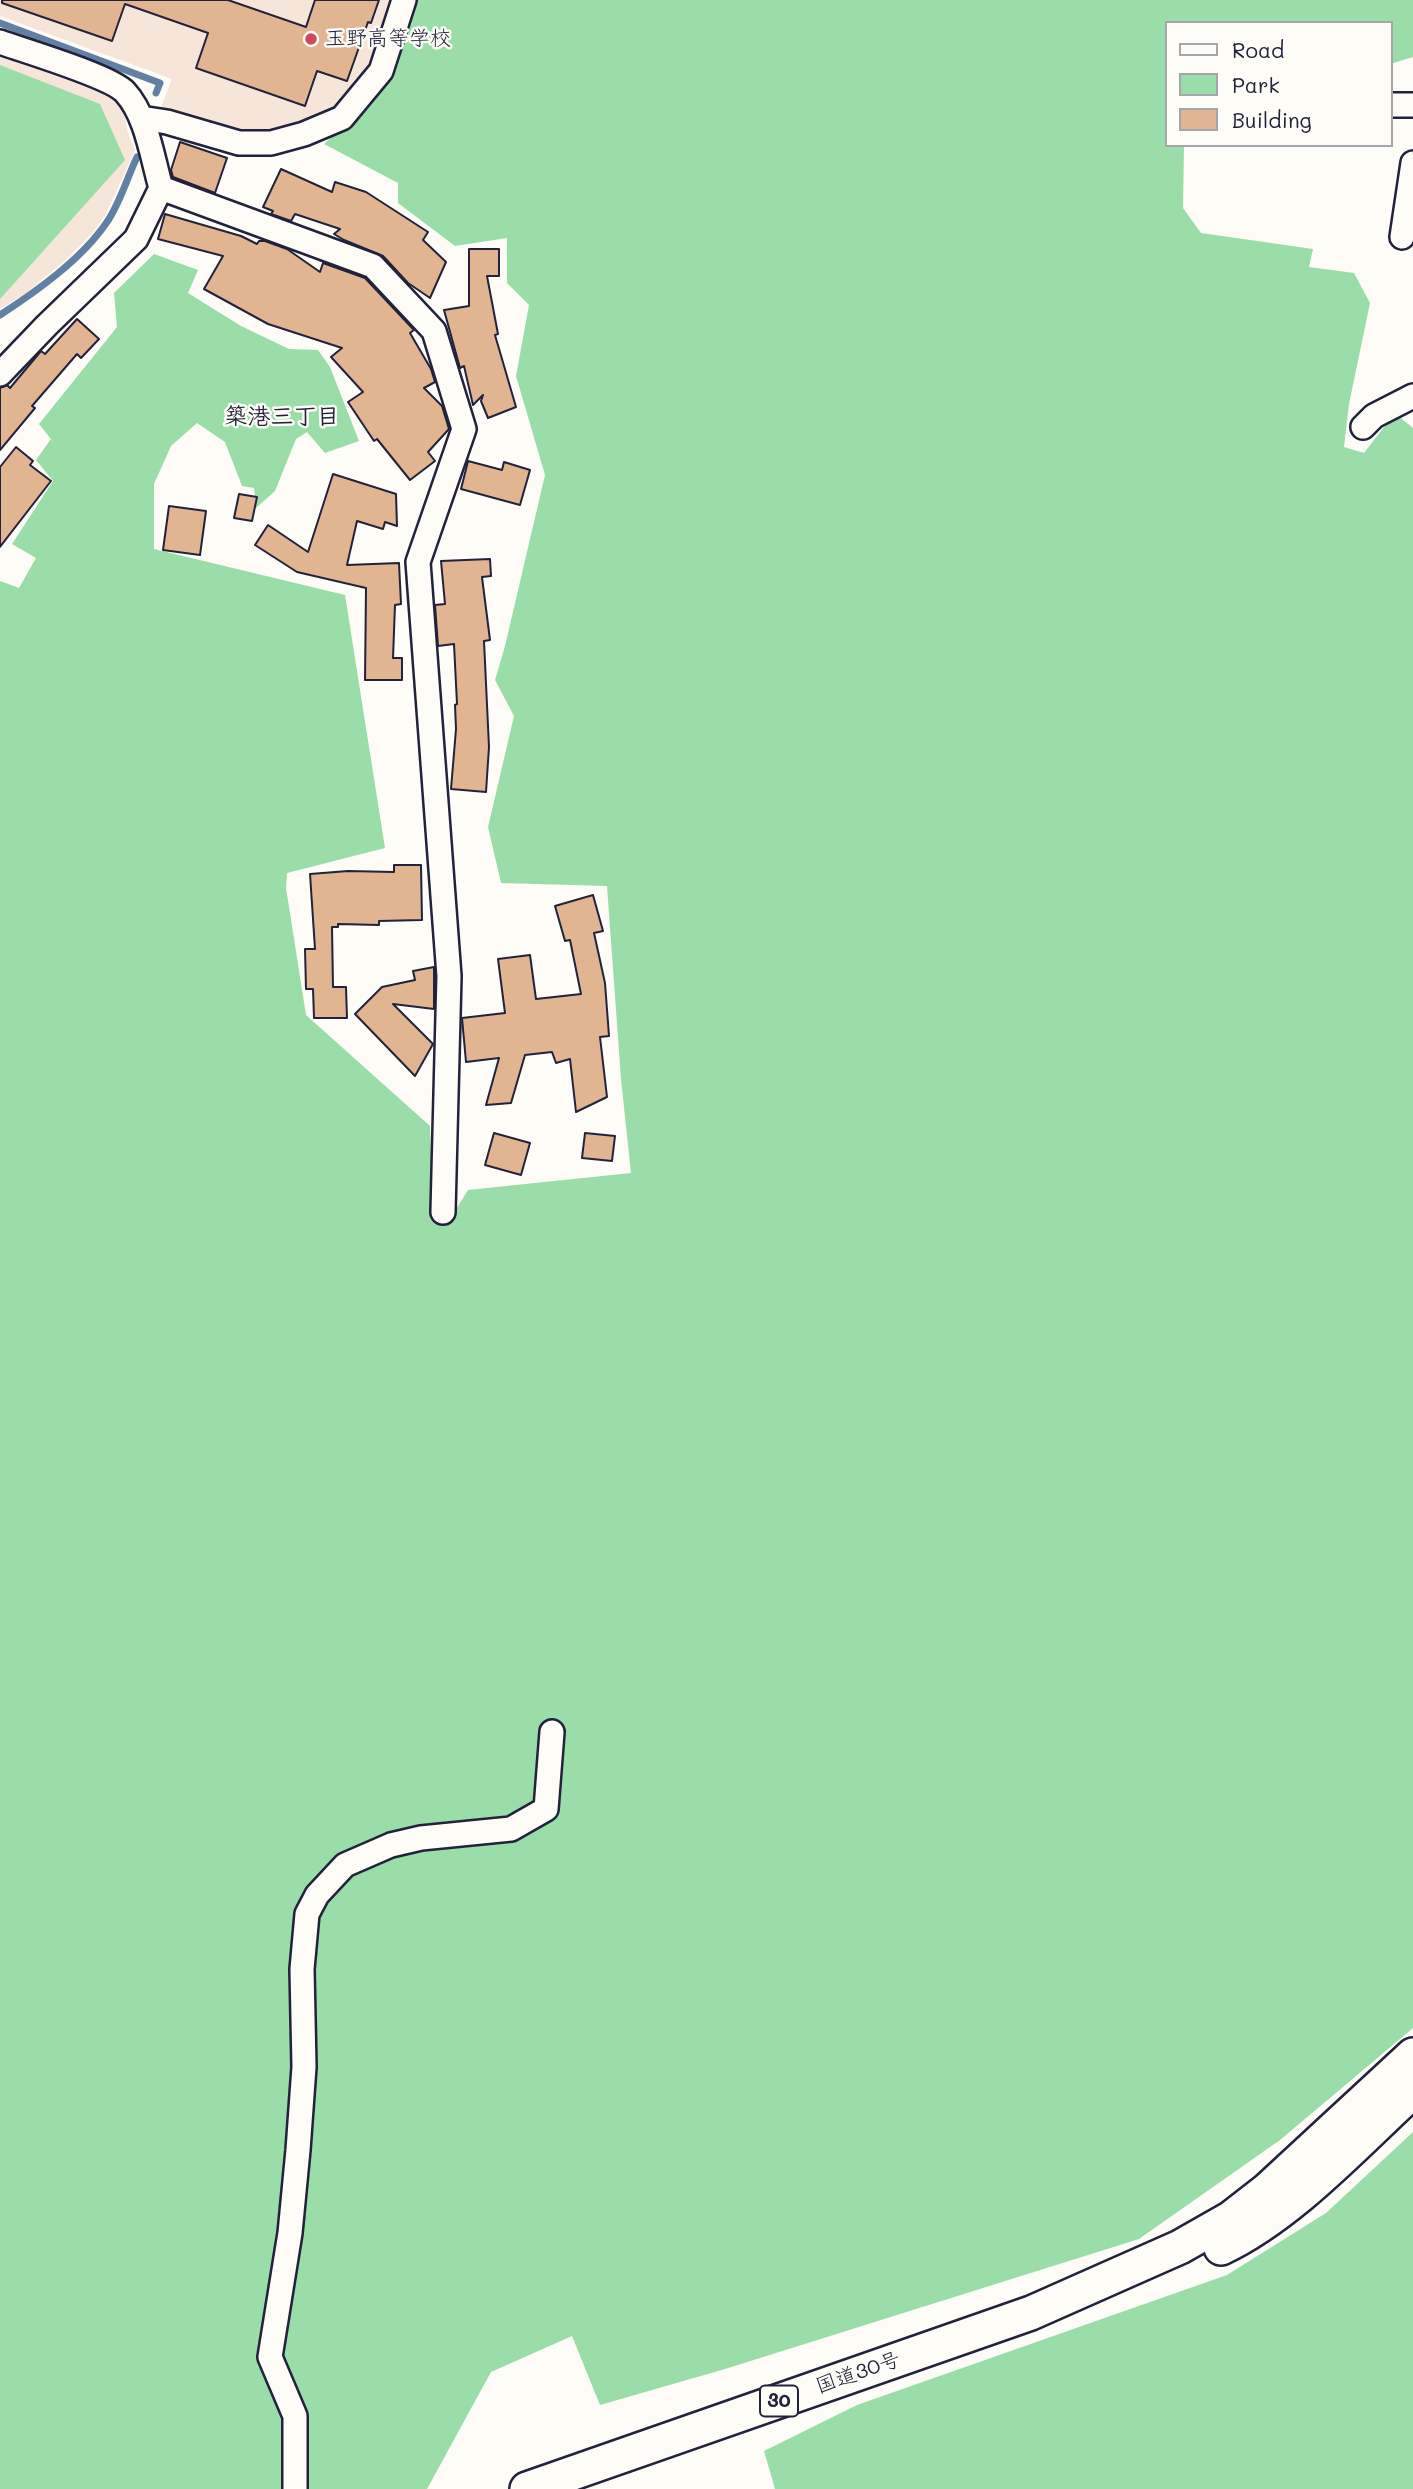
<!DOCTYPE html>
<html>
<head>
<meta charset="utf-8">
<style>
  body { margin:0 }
  #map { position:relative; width:1413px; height:2489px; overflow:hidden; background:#fdfcf7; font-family:Mali,sans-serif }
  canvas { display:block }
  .legend { position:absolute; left:1165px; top:21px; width:228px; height:126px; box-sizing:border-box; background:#fdfcf7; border:2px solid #a5a5ac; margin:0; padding:9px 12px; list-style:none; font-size:21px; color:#22223b }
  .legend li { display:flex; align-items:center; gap:14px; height:35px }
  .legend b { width:35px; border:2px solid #a5a5ac }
</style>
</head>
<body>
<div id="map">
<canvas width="1413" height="2489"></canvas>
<ul class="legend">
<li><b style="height:9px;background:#fdfcf7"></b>Road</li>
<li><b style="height:19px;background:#9adda8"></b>Park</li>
<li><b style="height:19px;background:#e1b492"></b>Building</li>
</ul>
</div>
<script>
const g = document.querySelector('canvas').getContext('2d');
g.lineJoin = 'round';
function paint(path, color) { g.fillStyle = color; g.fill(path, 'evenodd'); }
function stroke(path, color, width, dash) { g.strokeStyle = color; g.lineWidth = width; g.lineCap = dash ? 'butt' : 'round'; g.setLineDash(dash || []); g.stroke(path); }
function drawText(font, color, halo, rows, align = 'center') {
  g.font = font + ' Mali,"Klee One",sans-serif'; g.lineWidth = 5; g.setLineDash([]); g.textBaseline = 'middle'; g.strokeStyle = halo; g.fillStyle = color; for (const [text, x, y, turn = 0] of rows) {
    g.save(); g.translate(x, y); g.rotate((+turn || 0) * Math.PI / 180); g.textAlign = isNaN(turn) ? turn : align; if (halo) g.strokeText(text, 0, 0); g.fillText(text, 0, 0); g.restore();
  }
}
paint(new Path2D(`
  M0 0H396L377 57 364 80 338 108 293 131 240 134 161 107 172 79 0 16Z
  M0 51 113 92 124 115 128 133 135 150 106 214 94 231 68 258 26 293 0 309Z`), '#f5e6d9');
paint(new Path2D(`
  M414 0H1413V57L1390 64V23H1166V145H1184L1183 208 1201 233 1313 249 1309 267 1354 273 1370 303 1349 404 1344 447 1364 453 1384 427 1397 415 1413 428V2028L1280 2140 1139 2239 725 2369 600 2405 572 2336 491 2372 427 2489H0V581L19 588 36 558 12 544 53 481 36 460 51 439 39 424 117 327 114 293 154 254 198 270 188 293 241 326 289 349 318 350 330 367 359 441 325 453 307 432 296 439 275 491 256 508 254 488 242 486 225 442 197 423 171 446 154 484V549L345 595 385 848 287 873 286 888 306 1015 430 1126 433 1221 450 1219 468 1190 631 1173 621 1079 607 886 501 883 488 827 514 716 495 680 505 646 545 475 516 376 529 305 507 283V238L455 246 398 203V183L324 144 384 88Z
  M0 65 100 104 125 160 0 299Z
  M1413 2132V2489H775L764 2451 857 2405 1227 2275 1326 2213Z`), '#9adda8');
stroke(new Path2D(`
  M0 23 160 83 156 93
  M0 315C37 291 82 259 107 222 120 203 127 178 137 157`), '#6180a3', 7);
const building = new Path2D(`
  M2 0H228L306 27 315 0H379L371 23 368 22 347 81 317 71 305 106 196 68 208 33 125 4 112 41 2 3Z
  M180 142 227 158 215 193 173 177 171 170Z
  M281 169 332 192 335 182 366 192 428 232 423 240 446 262 430 298 408 283 383 256 344 240 334 234 340 229 295 214 291 221 271 214 273 211 263 207Z
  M165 214 241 236 257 244 259 241H265L287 249 320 272 323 263 365 278 414 330 410 333 431 369 435 382 424 388 442 406 449 429 428 452 435 461 410 480 377 439 374 441 348 402 363 392 331 357 342 348 268 324 204 289 223 256 158 239Z
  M469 249H499V276H487L498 334 495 335 516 407 488 418 481 401 483 395 473 405 464 366 460 368 444 310 469 306Z
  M77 319 99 339 81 358 77 354 32 406 35 408 0 450V388L7 385 10 388 41 351 45 354Z
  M16 447 33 461 30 465 51 481 0 547V467Z
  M468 461 502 470 504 462 530 470 520 505 461 489Z
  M333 474 396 494 397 526 385 522 383 529 357 521 347 565 399 563 401 604 395 605 393 658H402V680H365L366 588 297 572 255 545 268 525 308 552Z
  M239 494 257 497 252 521 234 518Z
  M169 506 206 511 200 555 163 550Z
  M490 559 491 576 482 577 490 640 484 641 489 747 486 792 451 789 456 729 455 705 457 704 454 644 438 646 435 605 445 604 441 561Z
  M394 865H421L422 920 379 921V925L338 924V927H332L333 987H346L347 1018H314L313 989H306L305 949H315L310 874 348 871 394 872Z
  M593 895 603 931 594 933 605 983 609 1036 600 1037 607 1097 576 1112 570 1059 556 1063 552 1052 525 1055 511 1103 486 1105 499 1058 466 1062 462 1018 505 1013 498 959 530 955 536 999 581 994 570 940 565 941 555 906Z
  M434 967V1009L393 1004 433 1044 415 1076 355 1014 382 987 415 980 413 971Z
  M494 1133 530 1143 521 1175 485 1165Z
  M585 1133 615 1136 612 1161 582 1158Z`);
paint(building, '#e1b492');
stroke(building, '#22223b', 2);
const minor = new Path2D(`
  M0 42C25 51 110 76 125 92 147 116 152 157 161 188L136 239 47 325 0 374
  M1390 105H1413
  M141 118 167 122 239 143H271L304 134 342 118 381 71 404 0
  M161 188 373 266 434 331 464 429 418 562 449 976 443 1212
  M1402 237 1413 163
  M1363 427 1374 416 1413 396
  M295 2489V2416L270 2357 290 2233 298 2150 304 2067 302 1969 307 1914 317 1895 345 1865 391 1845 421 1838 511 1829 546 1809 552 1732`);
const highway = new Path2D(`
  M1221 2248C1291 2215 1356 2143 1413 2091
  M527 2489 1031 2313 1180 2247 1231 2218 1267 2190 1413 2055`);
stroke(minor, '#22223b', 28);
stroke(highway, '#22223b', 38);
stroke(minor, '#fdfcf7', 23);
stroke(highway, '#fdfcf7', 33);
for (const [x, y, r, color] of [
  [311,39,7,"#d1495b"]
]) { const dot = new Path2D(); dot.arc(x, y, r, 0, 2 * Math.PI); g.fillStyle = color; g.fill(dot); stroke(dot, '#fdfcf7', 2.5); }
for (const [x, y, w] of [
  [779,2401,38]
]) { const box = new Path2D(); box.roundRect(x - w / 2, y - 15.5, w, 31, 5); g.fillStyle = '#fdfcf7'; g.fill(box); stroke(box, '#22223b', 2); }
drawText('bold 19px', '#22223b', null, [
  ["30",779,2401]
]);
drawText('21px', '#22223b', '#fdfcf7', [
  ["玉野高等学校",325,39]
], 'left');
drawText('21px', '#22223b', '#fdfcf7', [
  ["国道30号",858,2373,-19]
]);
drawText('bold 23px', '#22223b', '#fdfcf7', [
  ["築港三丁目",282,417]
]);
</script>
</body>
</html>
